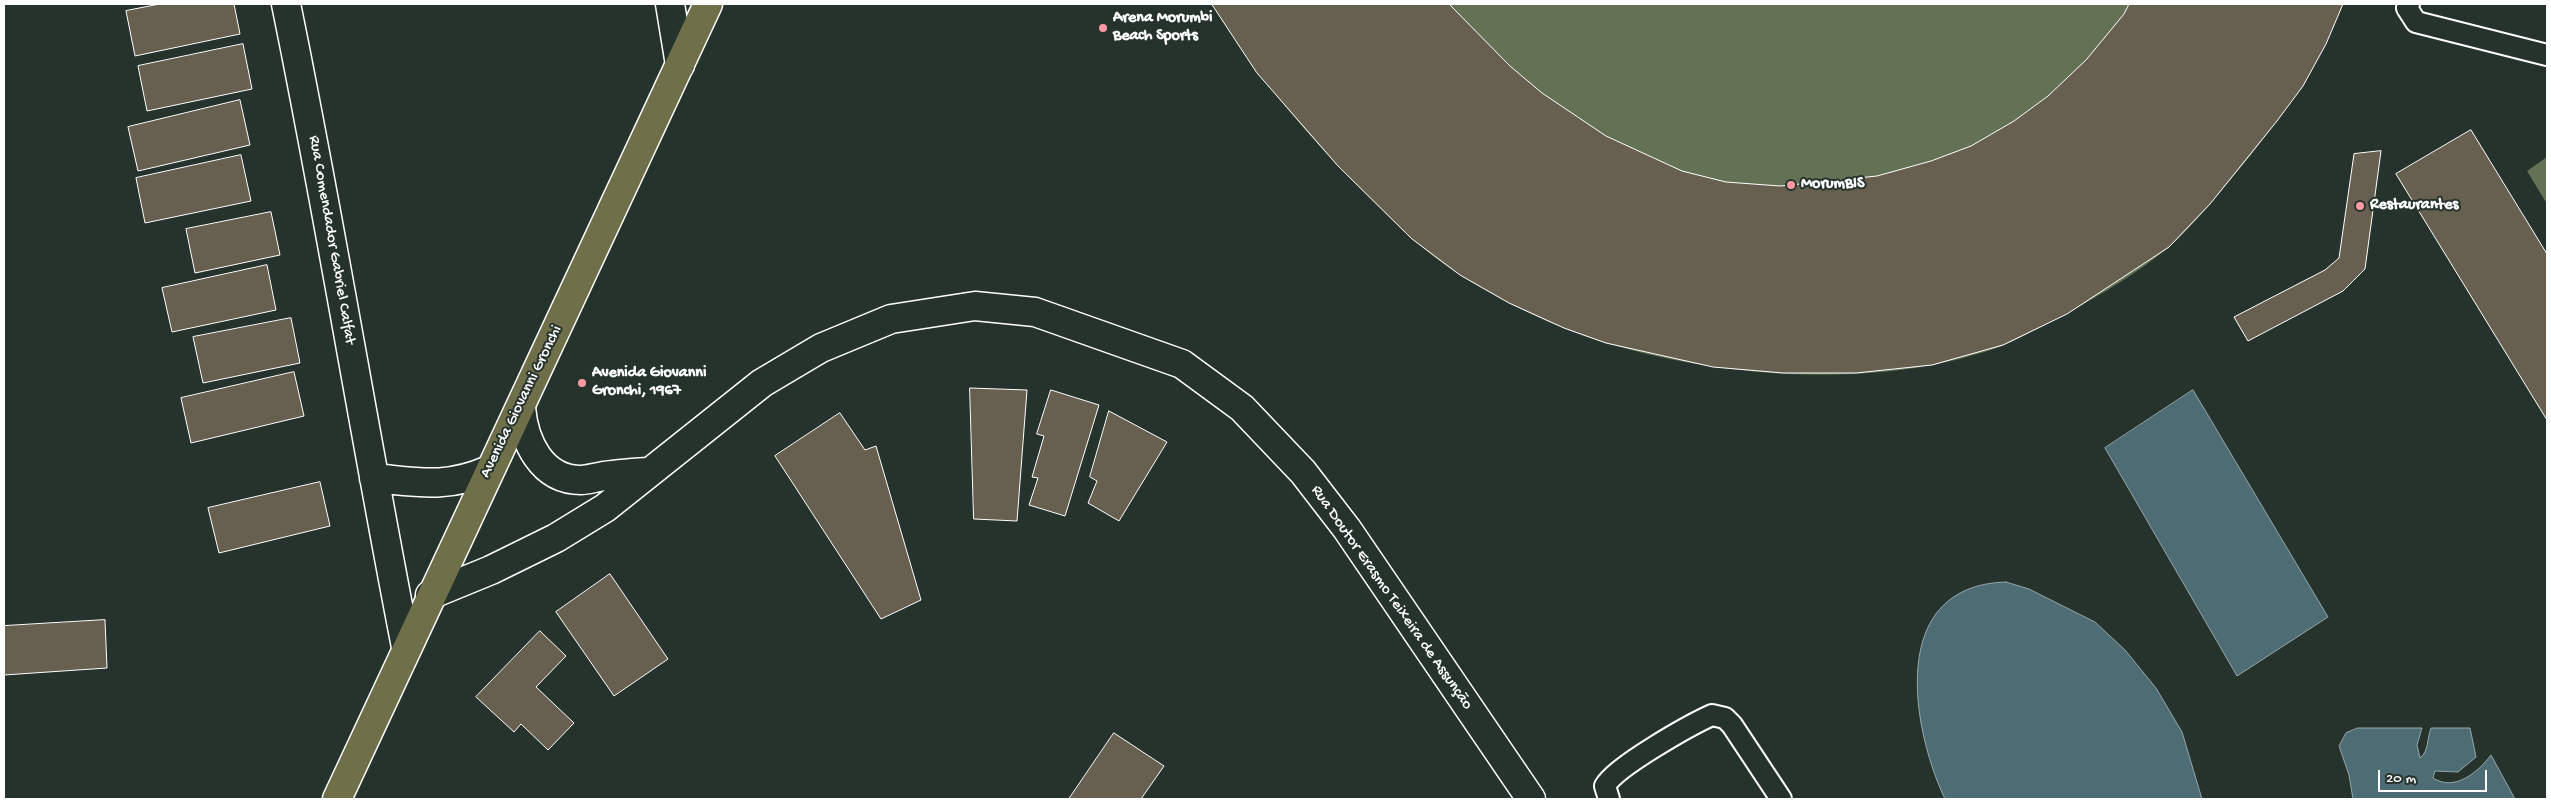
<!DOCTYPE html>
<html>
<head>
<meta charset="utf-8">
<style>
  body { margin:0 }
  #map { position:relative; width:2551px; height:803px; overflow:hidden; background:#26332d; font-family:"Gochi Hand",sans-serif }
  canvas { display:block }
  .frame { position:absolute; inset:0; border:5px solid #fff; pointer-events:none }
  .scale { position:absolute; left:2378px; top:770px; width:109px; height:22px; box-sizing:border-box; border:2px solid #fff; border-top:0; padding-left:6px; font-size:15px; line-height:18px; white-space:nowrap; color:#fff; -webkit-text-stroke:4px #26332d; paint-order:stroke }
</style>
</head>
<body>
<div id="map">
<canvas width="2551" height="803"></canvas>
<div class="frame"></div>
<div class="scale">20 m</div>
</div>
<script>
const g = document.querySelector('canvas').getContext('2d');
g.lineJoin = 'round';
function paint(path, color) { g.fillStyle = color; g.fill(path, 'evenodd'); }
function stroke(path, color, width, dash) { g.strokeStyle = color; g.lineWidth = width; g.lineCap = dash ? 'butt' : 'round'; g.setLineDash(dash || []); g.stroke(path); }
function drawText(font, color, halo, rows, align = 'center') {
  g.font = font + ' "Gochi Hand",sans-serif'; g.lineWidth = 4; g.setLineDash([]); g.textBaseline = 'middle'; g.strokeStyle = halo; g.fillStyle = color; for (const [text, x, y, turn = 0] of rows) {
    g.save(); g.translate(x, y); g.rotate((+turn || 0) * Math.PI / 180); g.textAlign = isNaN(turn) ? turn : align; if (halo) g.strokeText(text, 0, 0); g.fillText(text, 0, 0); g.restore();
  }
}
paint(new Path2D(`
  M1212 4H2343C2314 73 2275 127 2227 184 2209 205 2190 229 2169 247 2132 278 2083 305 2041 327 2028 333 2015 341 2002 346 1882 390 1727 379 1606 343 1556 328 1507 304 1463 277 1428 255 1399 227 1370 198 1310 139 1256 76 1212 4Z
  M2547 157V204L2527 171Z`), '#637254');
const water = new Path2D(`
  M2193 390 2328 617 2237 676 2105 448Z
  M2006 582 2029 589 2095 622 2125 650 2156 688 2182 732 2202 799H1945C1911 727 1887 585 2006 582Z
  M2358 728H2422L2417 745 2420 758C2429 751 2427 738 2431 728H2470L2476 757 2458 772 2435 771 2433 778C2455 792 2478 772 2491 755L2515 799H2353L2349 775 2339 746 2346 733Z`);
paint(water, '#4e6c74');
stroke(water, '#95a7ac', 1);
const building = new Path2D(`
  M160 4H234L240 34 135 56 126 11Z
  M1212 4H1449L1510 66 1542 93 1606 136 1682 171 1726 182 1780 186 1877 176 1931 161 1971 146 2014 121 2048 96 2086 60 2124 14 2129 4H2343L2326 44 2303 86 2277 121 2210 204 2169 247 2067 314 2003 345 1932 365 1856 373H1783L1713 367 1606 343 1564 328 1509 303 1460 275 1412 239 1338 166 1257 73Z
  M243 44 252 89 147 111 138 66Z
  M240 100 250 145 138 171 128 127Z
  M2471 130 2547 254V420L2396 174Z
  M2381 151 2365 269 2343 291 2248 341 2234 317 2325 270 2339 258 2354 154Z
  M241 155 251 201 145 223 136 178Z
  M271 212 280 255 195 273 186 229Z
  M267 265 276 310 172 332 162 288Z
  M291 318 300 363 203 383 193 337Z
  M294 372 304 416 191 443 181 398Z
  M970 388 1027 390 1017 521 974 519Z
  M1051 390 1099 405 1065 516 1029 505 1038 478 1032 477 1044 436 1037 434Z
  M1109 411 1167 442 1119 521 1088 503 1097 481 1090 477Z
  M840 413 865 450 876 446 921 600 881 619 775 456Z
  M320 482 330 526 219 553 208 508Z
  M610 574 668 659 614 696 556 612Z
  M105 620 107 668 4 675V626Z
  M540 631 566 656 536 687 574 723 548 750 521 724 514 732 476 697Z
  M1114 733 1164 766 1141 799H1069Z`);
paint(building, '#676050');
stroke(building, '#fff', 1);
const service = new Path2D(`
  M2409 4 2407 8 2416 22 2547 55
  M1609 799 1605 786C1615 767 1690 725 1712 715L1725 718 1732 725 1781 799`);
const minor = new Path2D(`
  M286 4C330 218 364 433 406 647
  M670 4 680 65
  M521 408C524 441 541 480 581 480 587 480 593 478 599 477 616 474 633 473 649 472
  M374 478C418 482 446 489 489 470
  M430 595 491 570 556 538 605 508 762 383 821 348 891 319 975 306 1035 312 1182 364 1242 408 1303 472 1347 529 1531 799`);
const primary = new Path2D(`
  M337 799 708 4`);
stroke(service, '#fff', 24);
stroke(minor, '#fff', 31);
stroke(primary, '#fff', 31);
stroke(service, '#26332d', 20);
stroke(minor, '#26332d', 28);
stroke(primary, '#6f704a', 28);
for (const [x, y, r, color] of [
  [1103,28,5,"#ff9aa2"],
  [1791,185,5,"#ff9aa2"],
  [2360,206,5,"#ff9aa2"],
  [582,383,5,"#ff9aa2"]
]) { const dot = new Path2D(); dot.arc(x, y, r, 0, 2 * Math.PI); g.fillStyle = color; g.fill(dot); stroke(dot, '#26332d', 2); }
drawText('bold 16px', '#fff', '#26332d', [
  ["Arena Morumbi",1113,19],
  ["Beach Sports",1113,37],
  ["MorumBIS",1801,185],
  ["Restaurantes",2370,206],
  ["Avenida Giovanni",592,374],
  ["Gronchi, 1967",592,392]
], 'left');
drawText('16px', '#fff', '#26332d', [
  ["Rua Comendador Gabriel Calfat",331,240,80],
  ["Avenida Giovanni Gronchi",522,402,-64],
  ["Rua Doutor Erasmo Teixeira de Assunção",1391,598,55]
]);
</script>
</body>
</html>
